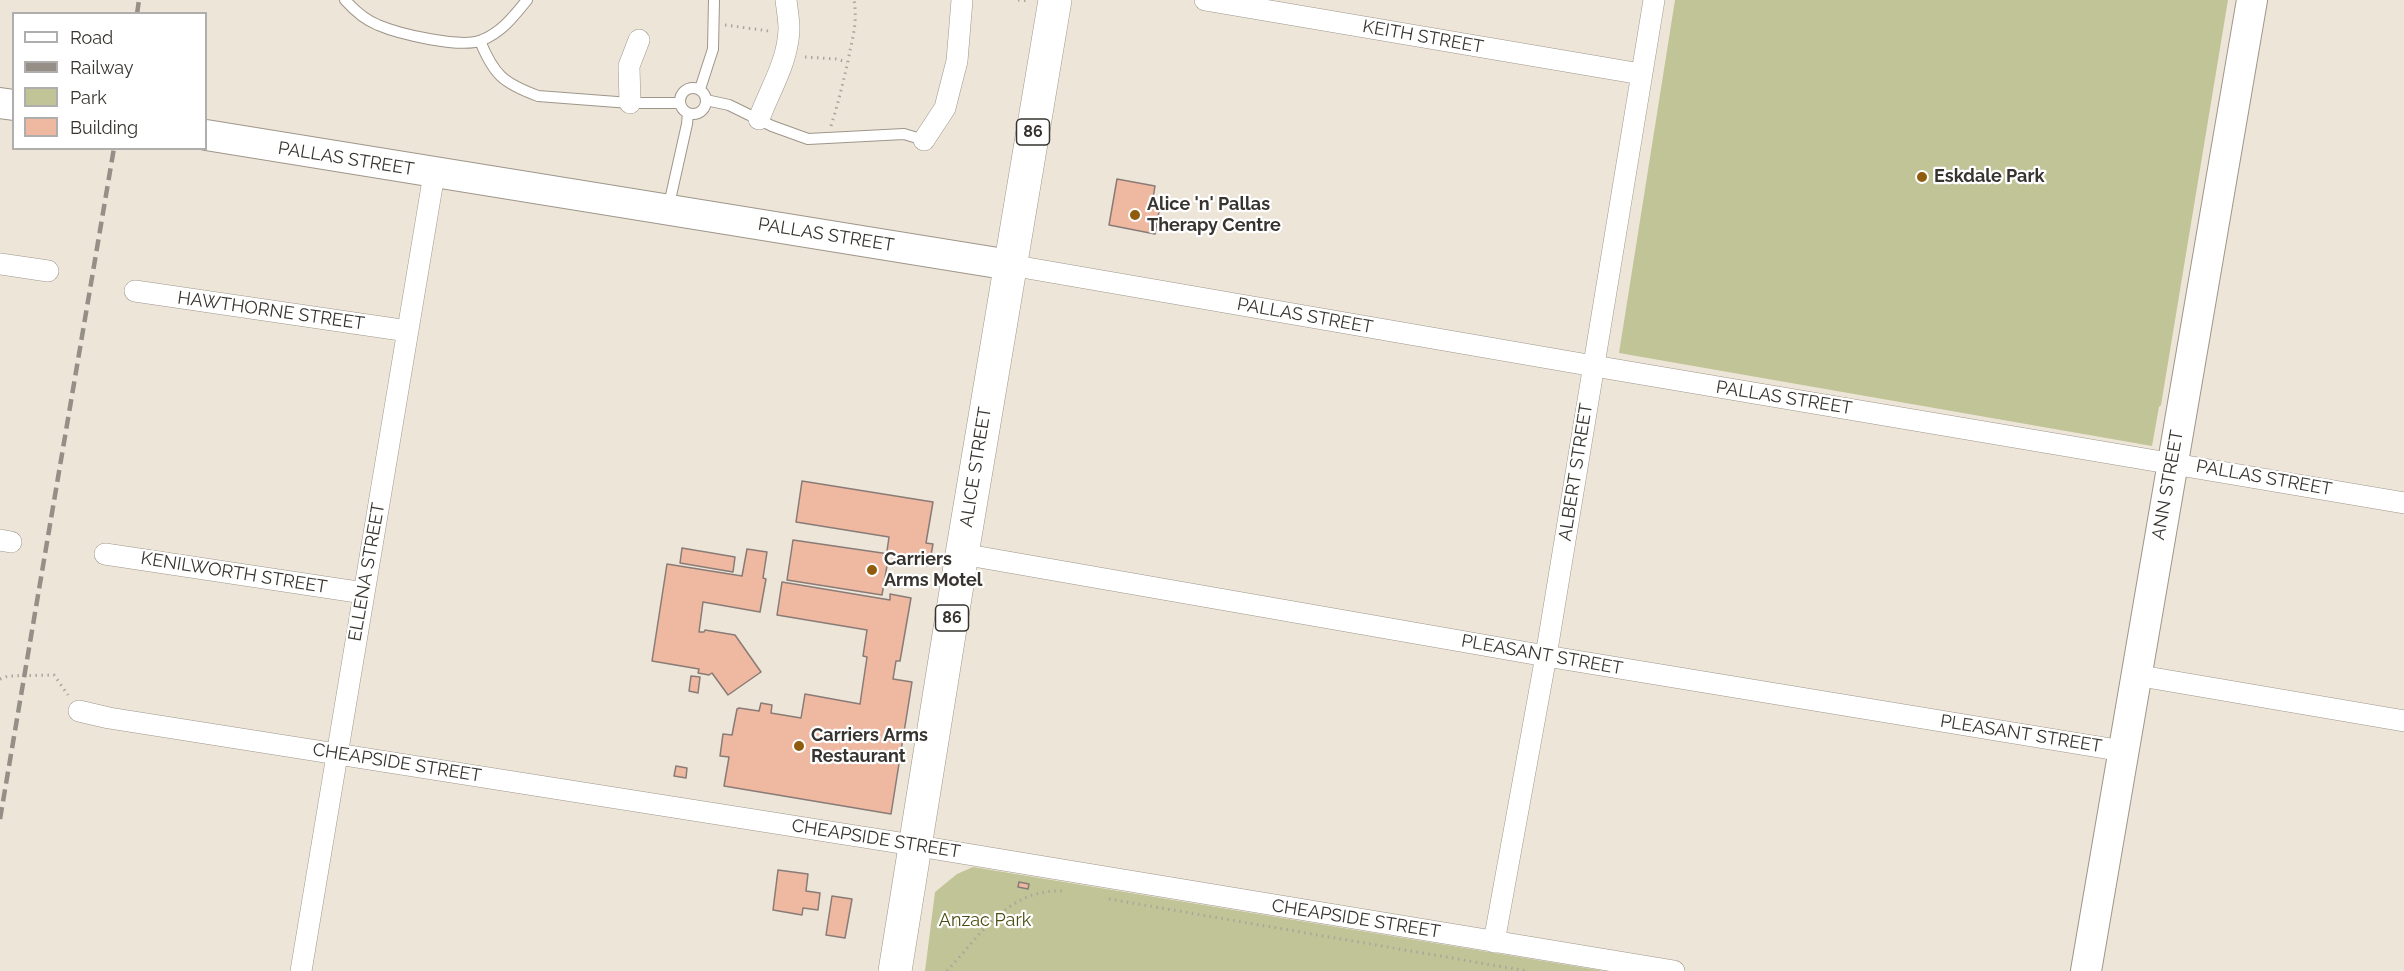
<!DOCTYPE html>
<html>
<head>
<meta charset="utf-8">
<style>
  body { margin:0 }
  #map { position:relative; width:2404px; height:971px; overflow:hidden; background:#eee5d9; font-family:Raleway,sans-serif }
  canvas { display:block }
  .legend { position:absolute; left:12px; top:12px; width:195px; height:138px; box-sizing:border-box; background:#fff; border:2px solid #afaeac; margin:0; padding:8px 10px; list-style:none; font-size:18px; color:#37342f }
  .legend li { display:flex; align-items:center; gap:12px; height:30px }
  .legend b { width:30px; border:2px solid #afaeac }
</style>
</head>
<body>
<div id="map">
<canvas width="2404" height="971"></canvas>
<ul class="legend">
<li><b style="height:8px;background:#fff"></b>Road</li>
<li><b style="height:8px;background:#958f87"></b>Railway</li>
<li><b style="height:16px;background:#c1c497"></b>Park</li>
<li><b style="height:16px;background:#eeb8a1"></b>Building</li>
</ul>
</div>
<script>
const g = document.querySelector('canvas').getContext('2d');
g.lineJoin = 'round';
function paint(path, color) { g.fillStyle = color; g.fill(path, 'evenodd'); }
function stroke(path, color, width, dash) { g.strokeStyle = color; g.lineWidth = width; g.lineCap = dash ? 'butt' : 'round'; g.setLineDash(dash || []); g.stroke(path); }
function drawText(font, color, halo, rows, align = 'center') {
  g.font = font + ' Raleway,sans-serif'; g.lineWidth = 4.5; g.setLineDash([]); g.textBaseline = 'middle'; g.strokeStyle = halo; g.fillStyle = color; for (const [text, x, y, turn = 0] of rows) {
    g.save(); g.translate(x, y); g.rotate((+turn || 0) * Math.PI / 180); g.textAlign = isNaN(turn) ? turn : align; if (halo) g.strokeText(text, 0, 0); g.fillText(text, 0, 0); g.restore();
  }
}
paint(new Path2D(`
  M1675 0H2228L2161 405 2159 407 2152 446 1619 353Z
  M973 867 1604 971H925L935 892 957 874Z`), '#c1c497');
const building = new Path2D(`
  M1117 179 1155 186 1152 204 1160 206 1155 234 1109 225Z
  M802 481 933 502 926 543 933 544 929 566 893 560 894 553 887 551 889 537 796 522Z
  M793 540 889 554 882 595 787 580Z
  M682 548 735 557 733 572 680 563Z
  M747 549 767 552 763 578 766 579 760 612 703 602 699 632H704L705 630 735 635 761 672 728 695 712 673 709 675 698 673 699 669 652 661 667 564 742 576Z
  M782 582 890 600V594L911 598 900 661H896L893 679 912 682 891 814 724 786 729 757 720 756 723 734 732 735 737 709 739 708 759 711 761 703 772 705 771 713 801 718 805 694 860 704 867 657 863 656 867 630 777 615Z
  M691 676 700 677 698 693 689 691Z
  M676 766 687 768 686 778 674 776Z
  M778 870 808 874 806 891 820 893 818 910 803 908 802 915 773 910Z
  M1019 882 1029 884 1028 889 1018 887Z
  M832 896 852 899 845 938 826 935Z`);
paint(building, '#eeb8a1');
stroke(building, '#897b76', 1.5);
const lane = new Path2D(`
  M345 0C354 10 365 20 378 25 399 34 462 49 482 40 502 32 514 16 527 0
  M480 41C494 75 503 83 538 96L630 103H680
  M680 101a13 13 0 1 1 26 0a13 13 0 1 1-26 0Z
  M700 89 713 49 714 0
  M706 100 729 105 772 126 808 139 904 134 924 140
  M668 209 687 124 688 113`);
const street = new Path2D(`
  M1205 0 1641 74
  M630 103 629 66 639 40
  M759 119C770 89 788 62 789 29 789 19 787 9 786 0
  M924 140 945 108 948 96 957 61 962 0
  M0 264 48 271
  M1010 265 1594 366 2404 503
  M135 291 408 331
  M0 540 11 542
  M105 554 364 593
  M962 554 1546 656 2123 751
  M2135 675 2404 721
  M79 711 109 718 888 841 1674 971
  M1494 942 1546 656 1654 0
  M301 971 434 174`);
const secondary = new Path2D(`
  M0 103 14 105
  M206 135 1010 265
  M2086 971 2252 0`);
const primary = new Path2D(`
  M895 971 962 554 1055 0`);
stroke(lane, '#9e968a', 12);
stroke(street, '#9e968a', 22);
stroke(secondary, '#9e968a', 32);
stroke(primary, '#9e968a', 34);
stroke(new Path2D(`
  M1018 0 1030 1
  M725 25 769 31
  M805 57 836 59 847 62
  M831 126C838 104 843 83 848 61 852 39 858 23 854 0
  M0 679 8 676 54 675 68 695
  M1109 899 1527 971
  M947 971C981 934 1009 888 1064 891`), '#aca59c', 3, [1.5, 4.5]);
stroke(lane, '#fff', 10);
stroke(street, '#fff', 21);
stroke(secondary, '#fff', 30);
stroke(primary, '#fff', 33);
stroke(new Path2D(`
  M137 14 139 0
  M0 819 114 148`), '#958f87', 4.5, [12, 6]);
for (const [x, y, r, color] of [
  [1922,177,6,"#8f5b0d"],
  [1135,215,6,"#8f5b0d"],
  [872,570,6,"#8f5b0d"],
  [799,746,6,"#8f5b0d"]
]) { const dot = new Path2D(); dot.arc(x, y, r, 0, 2 * Math.PI); g.fillStyle = color; g.fill(dot); stroke(dot, '#fff', 2); }
for (const [x, y, w] of [
  [1033,132,33],
  [952,618,33]
]) { const box = new Path2D(); box.roundRect(x - w / 2, y - 13, w, 26, 4.5); g.fillStyle = '#fff'; g.fill(box); stroke(box, '#37342f', 1.5); }
drawText('bold 16px', '#37342f', null, [
  ["86",1033,132],
  ["86",952,618]
]);
drawText('18px', '#37342f', '#fff', [
  ["KEITH STREET",1423,37,10],
  ["PALLAS STREET",346,159,9],
  ["PALLAS STREET",826,235,9],
  ["HAWTHORNE STREET",271,311,8],
  ["PALLAS STREET",1305,316,10],
  ["PALLAS STREET",1784,398,9],
  ["ALICE STREET",976,467,-81],
  ["ALBERT STREET",1576,472,-81],
  ["PALLAS STREET",2264,478,10],
  ["ANN STREET",2168,485,-80],
  ["ELLENA STREET",367,572,-80],
  ["KENILWORTH STREET",234,573,9],
  ["PLEASANT STREET",1542,655,10],
  ["PLEASANT STREET",2021,734,9],
  ["CHEAPSIDE STREET",397,763,9],
  ["CHEAPSIDE STREET",876,839,9],
  ["CHEAPSIDE STREET",1356,919,9]
]);
drawText('bold 18px', '#37342f', '#fff', [
  ["Eskdale Park",1934,177],
  ["Alice 'n' Pallas",1147,205],
  ["Therapy Centre",1147,226],
  ["Carriers",884,560],
  ["Arms Motel",884,581],
  ["Carriers Arms",811,736],
  ["Restaurant",811,757]
], 'left');
drawText('18px', '#4b4d10', '#fff', [
  ["Anzac Park",985,921]
]);
</script>
</body>
</html>
